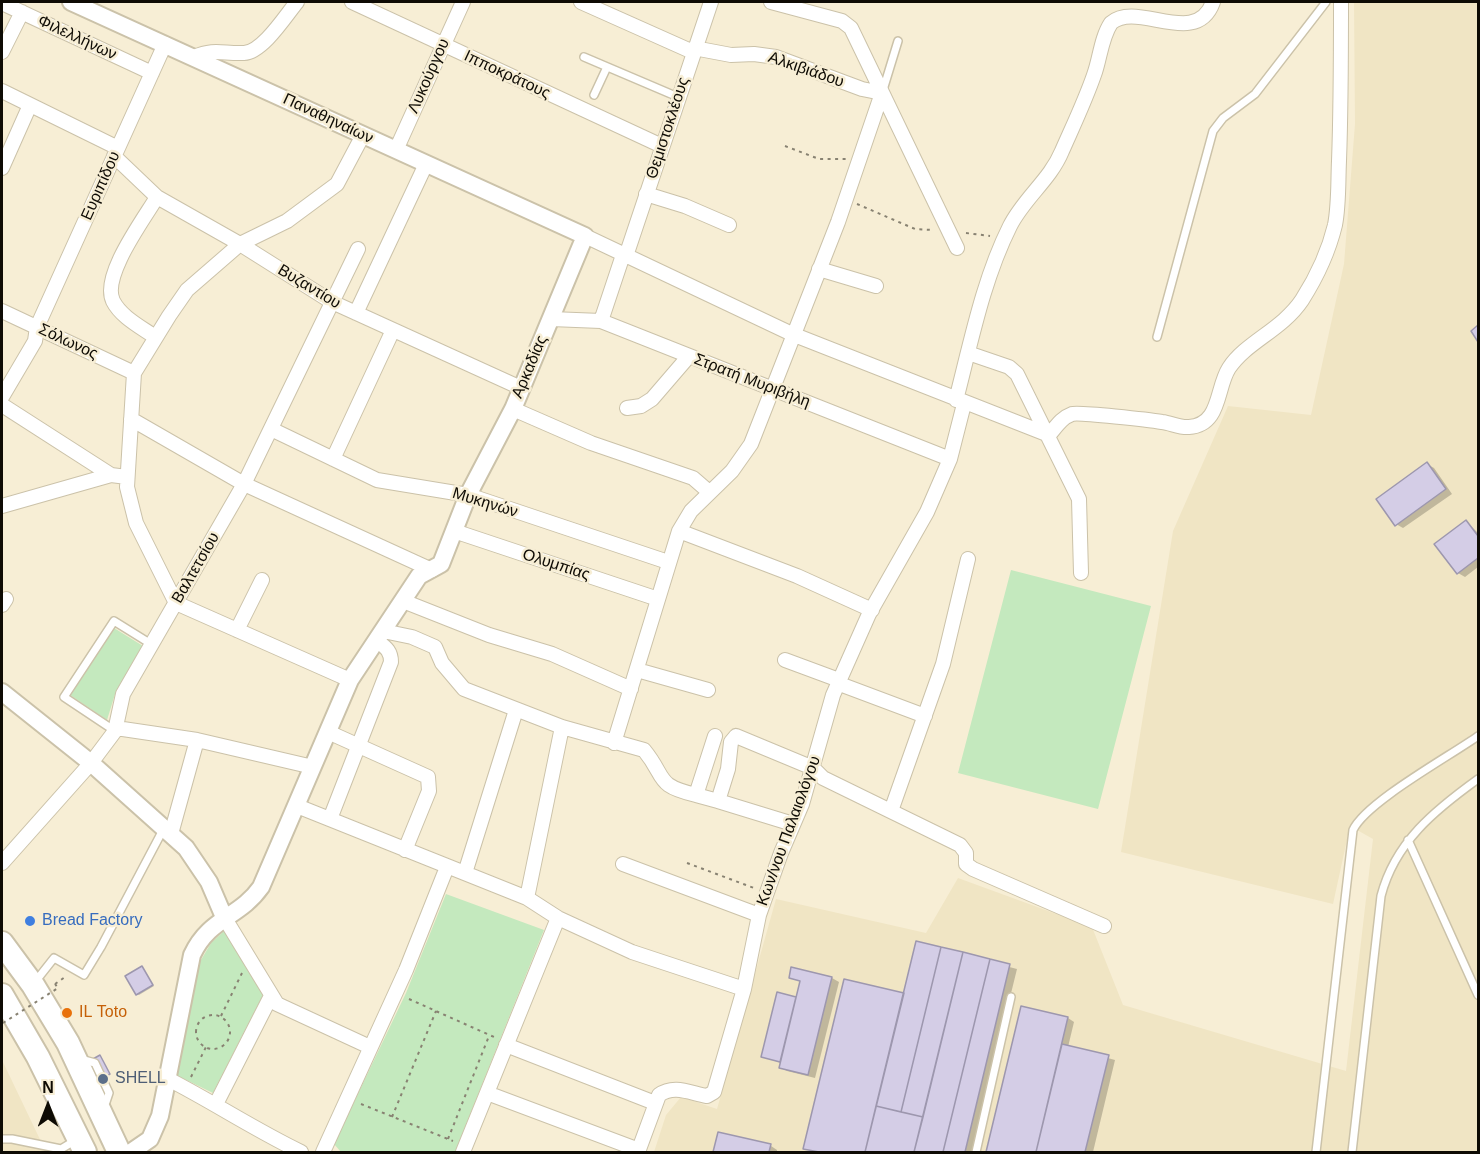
<!DOCTYPE html>
<html>
<head>
<meta charset="utf-8">
<style>
  body { margin:0 }
  #map { position:relative; width:1480px; height:1154px; overflow:hidden; background:#f7eed5; font-family:Arial,sans-serif }
  canvas { display:block }
  .frame { position:absolute; inset:0; border:3px solid #0e0b04; pointer-events:none }
  .north { position:absolute; left:18px; top:1076px; width:60px; height:60px; -webkit-text-stroke:4px #f7eed5; paint-order:stroke; rotate:0deg; font-size:16px; font-weight:700; line-height:24px; text-align:center; color:#0e0b04 }
  .north::after { content:''; display:block; margin:auto; width:21px; height:27px; background:#0e0b04; clip-path:polygon(50% 0,100% 100%,50% 72%,0 100%) }
</style>
</head>
<body>
<div id="map">
<canvas width="1480" height="1154"></canvas>
<div class="frame"></div>
<div class="north">N</div>
</div>
<script>
const g = document.querySelector('canvas').getContext('2d');
g.lineJoin = 'round';
function paint(path, color) { g.fillStyle = color; g.fill(path, 'evenodd'); }
function stroke(path, color, width, dash) { g.strokeStyle = color; g.lineWidth = width; g.lineCap = dash ? 'butt' : 'round'; g.setLineDash(dash || []); g.stroke(path); }
function drawText(font, color, halo, rows, align = 'center') {
  g.font = font + ' Arial,sans-serif'; g.lineWidth = 5; g.setLineDash([]); g.textBaseline = 'middle'; g.strokeStyle = halo; g.fillStyle = color; for (const [text, x, y, turn = 0] of rows) {
    g.save(); g.translate(x, y); g.rotate((+turn || 0) * Math.PI / 180); g.textAlign = isNaN(turn) ? turn : align; if (halo) g.strokeText(text, 0, 0); g.fillText(text, 0, 0); g.restore();
  }
}
paint(new Path2D(`
  M1354 2H1478V1152H654L666 1115 681 1097 717 1109 776 899 926 933 958 878 1092 927 1123 1005 1346 1071 1373 839 1350 826 1333 904 1121 852 1173 531 1228 406 1311 415 1344 264 1355 124Z
  M2 1060 46 1152H2Z`), '#f0e5c4');
paint(new Path2D(`
  M1011 570 1151 606 1098 809 958 773Z
  M114 628 143 646 116 691 107 720 70 695Z
  M446 894 544 930 455 1152H341L334 1144 406 993Z
  M224 931 236 946 264 993 213 1093 176 1075 198 965 211 943Z`), '#c4e9be');
paint(new Path2D(`
  M1427 464 1434 468 1452 494 1403 528 1396 524Z
  M1466 521 1478 533V567L1465 577 1458 573Z
  M917 943 1017 969 972 1152H812L805 1148 905 995Z
  M142 968 154 986 139 995 137 994Z
  M790 977 832 978 839 982 815 1078 787 1071 780 1067 781 1063 762 1056 778 994 797 999 801 982Z
  M1022 1008 1068 1018 1074 1022 1068 1047 1115 1060 1093 1152H988Z
  M719 1133 771 1146 777 1150V1152H715Z`), '#0003');
const building = new Path2D(`
  M1478 325V342L1471 331Z
  M1427 462 1446 489 1395 526 1376 499Z
  M1466 520 1478 536V558L1457 574 1434 544Z
  M916 941 941 947 901 1112 876 1106Z
  M941 947 963 952 923 1117 901 1112Z
  M963 952 990 959 943 1152H914Z
  M990 959 1010 964 965 1152H943Z
  M142 966 153 985 136 995 125 976Z
  M791 967 832 977 808 1075 779 1068 800 981 789 978Z
  M844 979 904 993 865 1152H819L803 1149Z
  M777 992 796 997 780 1062 761 1057Z
  M1021 1006 1068 1017 1036 1152H986Z
  M1062 1044 1109 1055 1085 1152H1036Z
  M100 1055 110 1074 94 1083 84 1064Z
  M876 1106 923 1117 914 1152H865Z
  M718 1132 771 1144 769 1152H713Z`);
paint(building, '#d4cde6');
stroke(building, '#9d97ae', 1.5);
const service = new Path2D(`
  M584 57 678 97
  M883 90 898 41
  M594 95 607 67
  M1157 337 1213 131 1223 118 1255 94 1326 2
  M115 731 64 697 114 621 151 644
  M1408 840 1478 995
  M35 982 54 958 84 975 101 947 164 828
  M84 1060 95 1063 109 1093 106 1102
  M2 1139H12L61 1149 76 1140
  M976 1152 1011 997
  M1316 1152 1353 830C1366 802 1450 756 1478 736
  M1352 1152 1381 896C1395 842 1435 810 1478 779`);
const minor = new Path2D(`
  M352 2 662 146
  M581 2 693 52
  M771 2 842 21 851 28 957 248
  M2 3 152 73
  M2 52 22 12
  M194 57C215 48 223 54 244 53 263 52 286 15 297 2
  M2 91 118 148
  M396 150 463 2
  M114 156 157 197 240 244 332 302 521 388
  M2 168 30 105
  M646 194 685 206 729 225
  M585 236 792 334 1049 435C1056 427 1061 418 1072 414 1079 412 1150 420 1162 422 1171 423 1180 428 1189 427 1221 425 1216 388 1229 368 1246 342 1282 330 1302 300 1316 278 1329 250 1335 225 1339 204 1338 182 1339 161 1341 108 1341 55 1341 2
  M626 256 711 2
  M819 269 876 286
  M2 311 134 373
  M356 313 426 164
  M551 319 601 321 950 459
  M601 321 623 255
  M155 337C141 327 121 317 113 301 101 276 144 219 157 197
  M968 353 1009 367 1017 374 1079 499 1081 573
  M2 397 35 341 37 327 165 44
  M956 400C971 342 983 280 1010 226 1024 198 1050 180 1062 151 1073 126 1085 101 1094 75 1100 59 1101 38 1111 23 1137 0 1196 49 1213 2
  M2 405 111 475
  M627 408 641 406 652 399 689 356
  M513 409 591 443 693 478 708 491
  M131 419 244 484 432 570
  M271 429 377 480 468 495 668 562
  M333 459 393 330
  M2 506 111 475 127 477
  M454 531 658 599
  M679 531 797 576 872 610
  M403 601 489 635 552 654 631 689
  M2 605 6 599
  M237 630 262 580
  M383 631 412 637 435 647 442 663 464 689 562 727 644 750C667 778 654 785 696 795L715 736
  M785 660 839 680
  M637 670 708 690
  M350 680 176 603 136 523 127 487 134 373 169 316 187 290 240 244 287 221 337 184 363 135
  M837 683 925 716
  M116 728 197 740 313 767
  M328 732 428 777 429 791 405 850
  M614 743 679 531 691 511 732 471 751 444 838 222 882 93 862 89 776 57 754 54 731 55 694 48
  M696 795 718 801 728 769 731 742 736 736 813 768 823 778 960 845 966 853V864L973 869 1104 926
  M718 801 793 824
  M297 806 527 898 558 918 632 952 744 989
  M891 811 943 664 968 559
  M330 819 391 662C391 650 385 647 376 640
  M171 834 197 740
  M2 863 91 763 115 731 123 694 244 484 358 249
  M623 864 759 915
  M465 873 516 710
  M527 898 562 727
  M224 917 277 1004 370 1047
  M506 1045 655 1103
  M168 1079C213 1102 255 1130 301 1152
  M487 1093 639 1150
  M216 1104 271 996
  M323 1152 406 970 447 867
  M463 1152 558 918
  M638 1152 659 1095C674 1084 690 1093 707 1096L714 1092 744 989 759 915 781 853 802 804 833 695 869 614 927 512 950 459 964 404`);
const tertiary = new Path2D(`
  M71 2 585 236 513 409 468 495 441 564 419 576 350 680 261 887C240 917 209 918 192 955L160 1116 150 1139 131 1152
  M2 692 91 763 186 848 209 882 224 917`);
const trunk = new Path2D(`
  M2 943 33 985 68 1043 119 1152
  M2 995 38 1057 85 1152`);
stroke(service, '#cbc2a9', 10);
stroke(minor, '#cbc2a9', 16);
stroke(tertiary, '#cbc2a9', 20);
stroke(trunk, '#cbc2a9', 26);
stroke(new Path2D(`
  M785 146 819 159H846
  M857 204 915 229 933 230
  M966 233 990 236
  M687 863 754 888
  M55 984 65 977
  M409 999 494 1037
  M196 1032a17 17 0 1 1 34 0a17 17 0 1 1-34 0Z
  M221 1016 242 973
  M191 1077 206 1047
  M361 1104 453 1141
  M392 1117 436 1011
  M448 1139 489 1036`), '#888272', 2, [3, 4.5]);
stroke(service, '#fff', 7);
stroke(minor, '#fff', 14);
stroke(tertiary, '#fff', 16);
stroke(trunk, '#fff', 22);
stroke(new Path2D(`
  M3 1023 58 988 55 984`), '#888272', 2, [3, 4.5]);
for (const [x, y, r, color] of [
  [30,921,6,"#3f7fe0"],
  [67,1013,6,"#e8710a"],
  [103,1079,6,"#5c6f8a"]
]) { const dot = new Path2D(); dot.arc(x, y, r, 0, 2 * Math.PI); g.fillStyle = color; g.fill(dot); stroke(dot, '#f7eed5', 2); }
drawText('16px', '#0e0b04', '#f7eed5', [
  ["Φιλελλήνων",77,38,25],
  ["Αλκιβιάδου",806,70,19],
  ["Ιπποκράτους",507,75,25],
  ["Λυκούργου",429,76,-66],
  ["Παναθηναίων",328,119,25],
  ["Θεμιστοκλέους",668,128,-72],
  ["Ευριπίδου",101,186,-66],
  ["Βυζαντίου",309,287,31],
  ["Σόλωνος",68,342,25],
  ["Αρκαδίας",530,367,-67],
  ["Στρατή Μυριβήλη",752,381,21],
  ["Μυκηνών",485,503,17],
  ["Ολυμπίας",556,565,18],
  ["Βαλτετσίου",196,568,-60],
  ["Κων/νου Παλαιολόγου",789,831,-70]
]);
drawText('16px', '#366cbe', '#f7eed5', [
  ["Bread Factory",42,921]
], 'left');
drawText('16px', '#c56008', '#f7eed5', [
  ["IL Toto",79,1013]
], 'left');
drawText('16px', '#4e5e75', '#f7eed5', [
  ["SHELL",115,1079]
], 'left');
</script>
</body>
</html>
